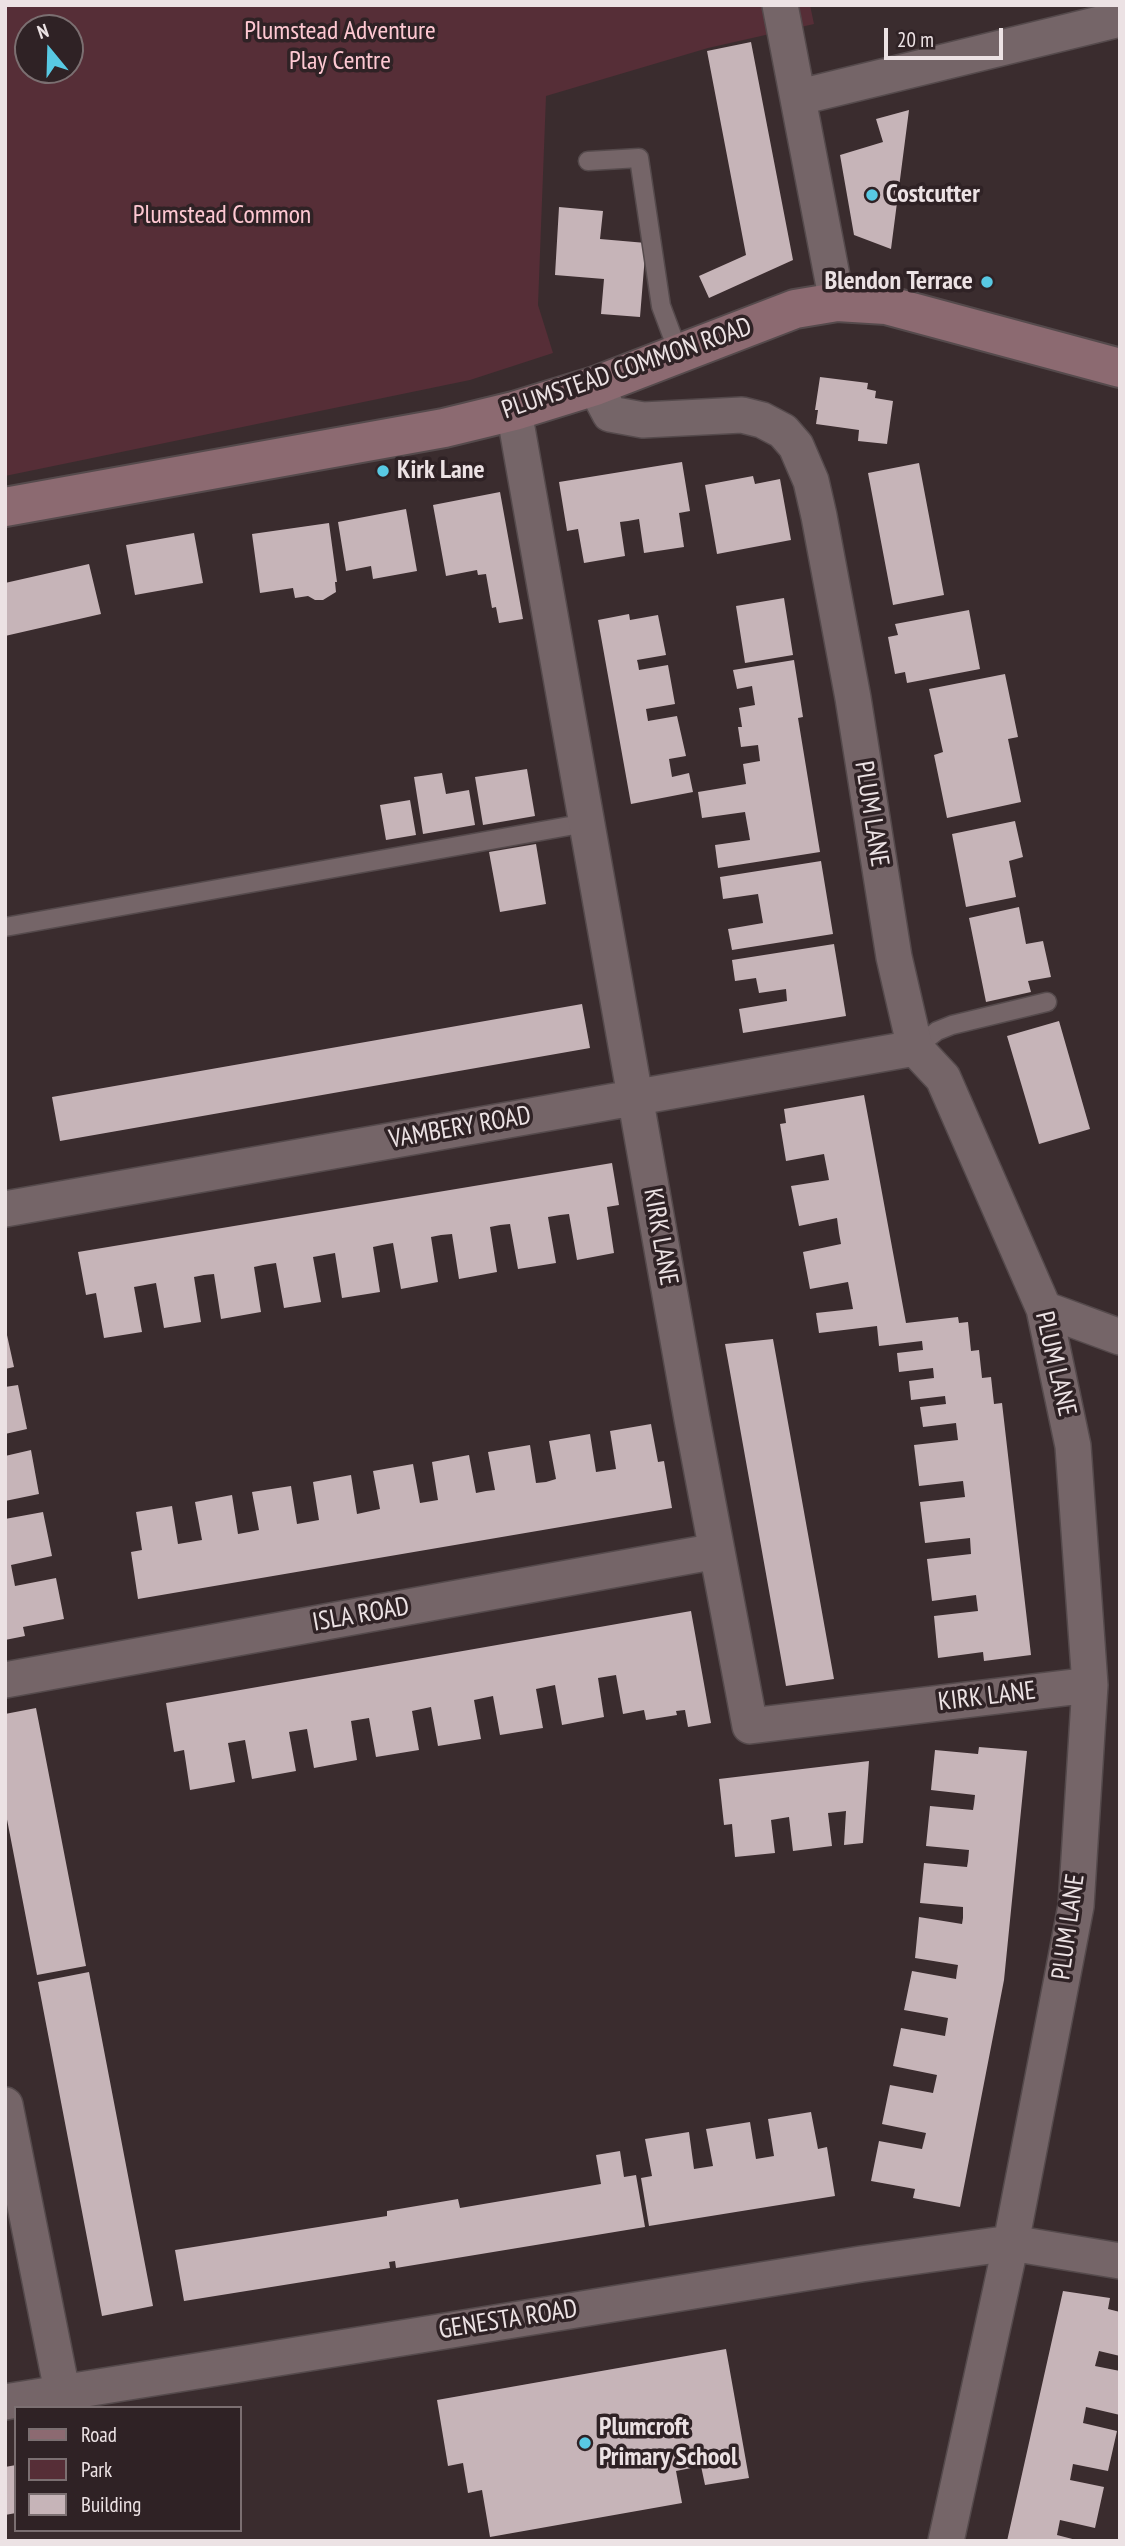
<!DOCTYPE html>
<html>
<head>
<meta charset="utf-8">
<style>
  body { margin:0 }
  #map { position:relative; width:1125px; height:2546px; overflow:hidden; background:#3a2c2e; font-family:"PT Sans Narrow",sans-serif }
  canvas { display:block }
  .frame { position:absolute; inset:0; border:7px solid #ece2e4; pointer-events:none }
  .legend { position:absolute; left:14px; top:2406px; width:228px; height:126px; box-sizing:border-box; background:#2f2225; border:2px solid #7b6f71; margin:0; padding:9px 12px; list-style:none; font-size:21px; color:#ece2e4 }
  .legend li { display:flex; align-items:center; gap:14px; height:35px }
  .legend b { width:35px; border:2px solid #7b6f71 }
  .north { position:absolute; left:14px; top:14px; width:70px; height:70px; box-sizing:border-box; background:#2f2225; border:2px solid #7b6f71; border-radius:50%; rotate:341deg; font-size:19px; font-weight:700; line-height:28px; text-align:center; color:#ece2e4 }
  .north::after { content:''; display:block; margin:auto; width:24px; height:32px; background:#58c9e3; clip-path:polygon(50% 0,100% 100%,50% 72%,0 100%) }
  .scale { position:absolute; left:884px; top:28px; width:119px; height:32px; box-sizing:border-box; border:4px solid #ece2e4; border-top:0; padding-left:9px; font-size:21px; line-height:24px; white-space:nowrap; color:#ece2e4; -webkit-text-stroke:5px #2f2225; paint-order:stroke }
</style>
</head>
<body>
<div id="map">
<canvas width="1125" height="2546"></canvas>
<div class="frame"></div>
<ul class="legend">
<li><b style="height:9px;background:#8c6a71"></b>Road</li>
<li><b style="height:19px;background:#562e37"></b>Park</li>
<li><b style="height:19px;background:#c6b4b8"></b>Building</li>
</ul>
<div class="north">N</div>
<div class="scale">20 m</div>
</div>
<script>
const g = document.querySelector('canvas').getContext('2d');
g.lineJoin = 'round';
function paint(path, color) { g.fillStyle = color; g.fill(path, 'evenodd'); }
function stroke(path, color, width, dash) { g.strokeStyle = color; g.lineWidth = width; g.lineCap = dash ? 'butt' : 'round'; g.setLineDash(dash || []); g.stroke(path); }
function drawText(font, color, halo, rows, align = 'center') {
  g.font = font + ' "PT Sans Narrow",sans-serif'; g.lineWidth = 7; g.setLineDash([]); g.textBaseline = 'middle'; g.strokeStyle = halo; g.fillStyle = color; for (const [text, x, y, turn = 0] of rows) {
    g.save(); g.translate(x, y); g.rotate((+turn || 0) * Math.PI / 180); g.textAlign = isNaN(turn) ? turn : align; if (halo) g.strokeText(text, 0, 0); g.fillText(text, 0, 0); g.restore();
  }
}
paint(new Path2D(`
  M5 5H810L814 24 708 48 546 96 538 305 553 353 470 380 5 476ZM28 28H70V70H28Z`), '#562e37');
paint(new Path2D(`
  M751 42 793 260 709 298 699 276 746 255 707 51Z
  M909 110 891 249 854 235 840 155 883 142 876 119Z
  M559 207 603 211 600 239 646 243 640 317 601 314 604 279 555 275Z
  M820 377 868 383 867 389 876 391 875 398 893 401 887 444 858 441 859 430 816 424 818 410H815Z
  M682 462 690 511 679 513 684 547 644 553 639 519 628 521 620 522 625 556 584 563 578 529 567 531 559 482Z
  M919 463 944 595 893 605 868 473Z
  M753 476 755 484 780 479 791 540 717 554 705 485Z
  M500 492 523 619 499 623 496 607 492 608 486 574 478 575 477 570 446 576 433 505Z
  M406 509 417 571 373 579 371 566 346 571 338 522Z
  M329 523 337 582H335L336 592 323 600H315L308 596 295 598 293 588 260 593 252 534Z
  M194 533 203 583 135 595 126 545Z
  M89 564 101 614 5 636V583Z
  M784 598 793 655 745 663 736 606Z
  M969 610 980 669 907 683 905 672 895 674 888 637 898 635 895 624Z
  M629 614 630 620 658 615 666 655 637 660 638 664 639 670 668 665 675 704 646 709 648 721 677 716 686 756 669 759 672 777 689 773 693 792 631 804 598 620Z
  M794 660 803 717 798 718 820 852 718 868 715 845 750 840 745 812 702 818 698 792 746 784 743 764 760 761 758 745 741 747 738 727H742L739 708 755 705 752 686 737 689 733 670Z
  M1005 674 1018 737 1008 739 1021 802 947 818 934 755 943 752 929 689Z
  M527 769 535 816 483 825 475 777Z
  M442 773 446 794 469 790 475 825 423 834 414 777Z
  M410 800 416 835 386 840 380 805Z
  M1015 821 1023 857 1009 861 1016 897 966 907 952 834Z
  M536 844 546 904 500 912 489 852Z
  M821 861 833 934 732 950 728 929 763 923 758 894 723 899 720 877Z
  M1019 907 1026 944 1043 941 1051 977 1028 981 1031 992 986 1002 969 918Z
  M834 944 846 1016 743 1033 739 1009 787 1001 786 989 759 993 756 978 735 981 732 960Z
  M582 1004 590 1048 60 1141 52 1097Z
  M1059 1021 1090 1129 1039 1144 1007 1036Z
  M864 1095 906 1323 958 1317 959 1323 968 1322 971 1351 979 1350 982 1378 991 1377 994 1404 1002 1403 1031 1655 984 1661 983 1652 938 1658 934 1616 978 1611 976 1595 932 1601 927 1559 971 1554 970 1538 925 1543 920 1502 965 1497 963 1481 919 1486 914 1445 958 1440 956 1423 923 1427 920 1407 946 1404 945 1396 911 1400 909 1381 934 1378 933 1368 899 1372 897 1353 923 1350 922 1341 879 1346 877 1326 819 1333 816 1313 853 1309 848 1282 810 1289 803 1252 841 1244 839 1233 837 1218 799 1226 791 1186 829 1180 824 1154 786 1161 780 1124 786 1123 784 1109Z
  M612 1163 619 1205 607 1207 614 1253 577 1260 569 1214 560 1215 548 1217 556 1263 518 1269 510 1224 500 1225 490 1227 497 1272 459 1279 452 1234 441 1235 431 1237 438 1282 401 1289 393 1243 382 1245 373 1247 380 1292 342 1298 335 1253 313 1257 321 1302 284 1308 276 1263 263 1265 254 1267 261 1312 221 1319 214 1274 204 1275 194 1277 201 1322 164 1328 156 1283 134 1287 142 1332 104 1338 96 1293 86 1295 78 1252Z
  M5 1326 14 1367 5 1369Z
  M773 1339 834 1679 786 1686 725 1344Z
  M18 1385 27 1429 5 1434V1387Z
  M651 1424 658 1462 664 1461 672 1508 138 1599 131 1552 142 1550 136 1512 172 1506 178 1544 202 1540 195 1502 232 1495 238 1534 249 1532 259 1530 252 1492 291 1486 297 1524 319 1520 313 1482 351 1475 357 1514 380 1509 373 1471 413 1464 420 1503 438 1500 432 1462 469 1455 476 1493 486 1491 495 1490 488 1452 530 1445 536 1483 546 1482 556 1479 549 1441 590 1434 596 1472 616 1469 610 1431Z
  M31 1450 39 1494 5 1501V1456Z
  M43 1512 52 1556 11 1565 15 1586 56 1578 64 1619 23 1627 25 1636 5 1640V1519Z
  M691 1611 711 1723 688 1727 685 1710 676 1711 677 1715 646 1720 644 1710 623 1714 616 1675 598 1678 604 1717 562 1725 555 1685 536 1689 543 1728 500 1735 493 1696 474 1700 481 1739 438 1746 431 1707 412 1711 419 1750 376 1757 369 1718 351 1721 357 1760 314 1768 307 1729 289 1732 296 1771 252 1779 245 1740 228 1743 235 1782 190 1790 184 1750 174 1752 166 1703Z
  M36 1708 86 1966 37 1975 5 1809V1714Z
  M979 1747 1027 1751 1004 1980 960 2207 913 2198 915 2189 871 2181 879 2141 922 2149 926 2133 882 2124 890 2085 933 2093 937 2075 893 2066 901 2028 945 2036 948 2018 904 2010 912 1971 956 1979 957 1971 958 1965 915 1958 919 1917 962 1924 963 1918V1907L920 1903 924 1863 967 1867 968 1861 969 1850 926 1846 930 1806 973 1810 974 1804 975 1795 931 1790 935 1750 978 1754Z
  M869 1761 863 1843 844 1845 846 1811 838 1812 828 1813 832 1846 793 1851 789 1817 771 1820 775 1853 735 1857 732 1824 724 1825 719 1779Z
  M89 1972 153 2306 102 2316 38 1982Z
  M811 2112 818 2149 827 2147 835 2196 649 2226 641 2178 652 2176 645 2139 689 2132 694 2169 713 2166 706 2129 750 2122 756 2159 774 2156 768 2119Z
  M620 2151 624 2177 636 2175 645 2227 396 2268 395 2261 389 2262 390 2268 184 2301 175 2250 387 2216V2211L458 2199 460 2208 601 2184 596 2155Z
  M1063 2291 1110 2298 1108 2309 1120 2312V2356L1099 2351 1095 2366 1120 2371V2415L1086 2407 1083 2423 1117 2431 1108 2471 1073 2464 1070 2480 1104 2487 1095 2528 1060 2520 1057 2535 1080 2541H1007Z
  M726 2349 749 2478 705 2485 701 2466 676 2471 682 2503 490 2537 482 2490 468 2493 463 2463 448 2466 437 2400Z
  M16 2465V2513L5 2515V2467Z`), '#c6b4b8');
const lane = new Path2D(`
  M588 161 639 158 661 306 679 354
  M5 927 586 823
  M915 1048 937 1031 952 1025 1047 1002`);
const street = new Path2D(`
  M780 5 837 302
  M800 97 1120 19
  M595 386 610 414 643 420 742 415 762 420 783 431 796 446 811 481 819 516 853 698 894 957 915 1048 943 1078 1044 1309 1073 1446 1090 1685 1076 1906 1011 2243 946 2541
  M514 411 692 1419 750 1726 1090 1685
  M5 1209 915 1048
  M1044 1309 1120 1337
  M5 1680 717 1551
  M5 2105 62 2391
  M5 2402 861 2264 1011 2243 1120 2261`);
const secondary = new Path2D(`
  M5 507 444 428 514 411 595 386 795 309 837 302 886 305 1120 368`);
stroke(lane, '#554a4c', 21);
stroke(street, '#554a4c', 38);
stroke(secondary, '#554a4c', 42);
stroke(lane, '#756568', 18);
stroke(street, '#756568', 35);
stroke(secondary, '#8c6a71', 38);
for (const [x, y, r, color] of [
  [872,195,7,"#58c9e3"],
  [987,282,7,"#58c9e3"],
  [383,471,7,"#58c9e3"],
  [585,2443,7,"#58c9e3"]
]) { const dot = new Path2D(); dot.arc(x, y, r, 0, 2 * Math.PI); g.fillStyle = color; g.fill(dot); stroke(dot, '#2f2225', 2.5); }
drawText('26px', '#fec8d2', '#2f2225', [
  ["Plumstead Adventure",340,32],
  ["Play Centre",340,62],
  ["Plumstead Common",222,216]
]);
drawText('bold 26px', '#ece2e4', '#2f2225', [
  ["Costcutter",886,195],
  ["Blendon Terrace",973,282,"right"],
  ["Kirk Lane",397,471],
  ["Plumcroft",599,2428],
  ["Primary School",599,2458]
], 'left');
drawText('26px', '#ece2e4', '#2f2225', [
  ["PLUMSTEAD COMMON ROAD",627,369,-19],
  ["PLUM LANE",871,814,81],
  ["VAMBERY ROAD",460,1128,-10],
  ["KIRK LANE",660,1237,80],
  ["PLUM LANE",1055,1364,77],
  ["ISLA ROAD",361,1615,-10],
  ["KIRK LANE",987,1697,-7],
  ["PLUM LANE",1069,1927,-82],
  ["GENESTA ROAD",508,2320,-9]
]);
</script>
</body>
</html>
